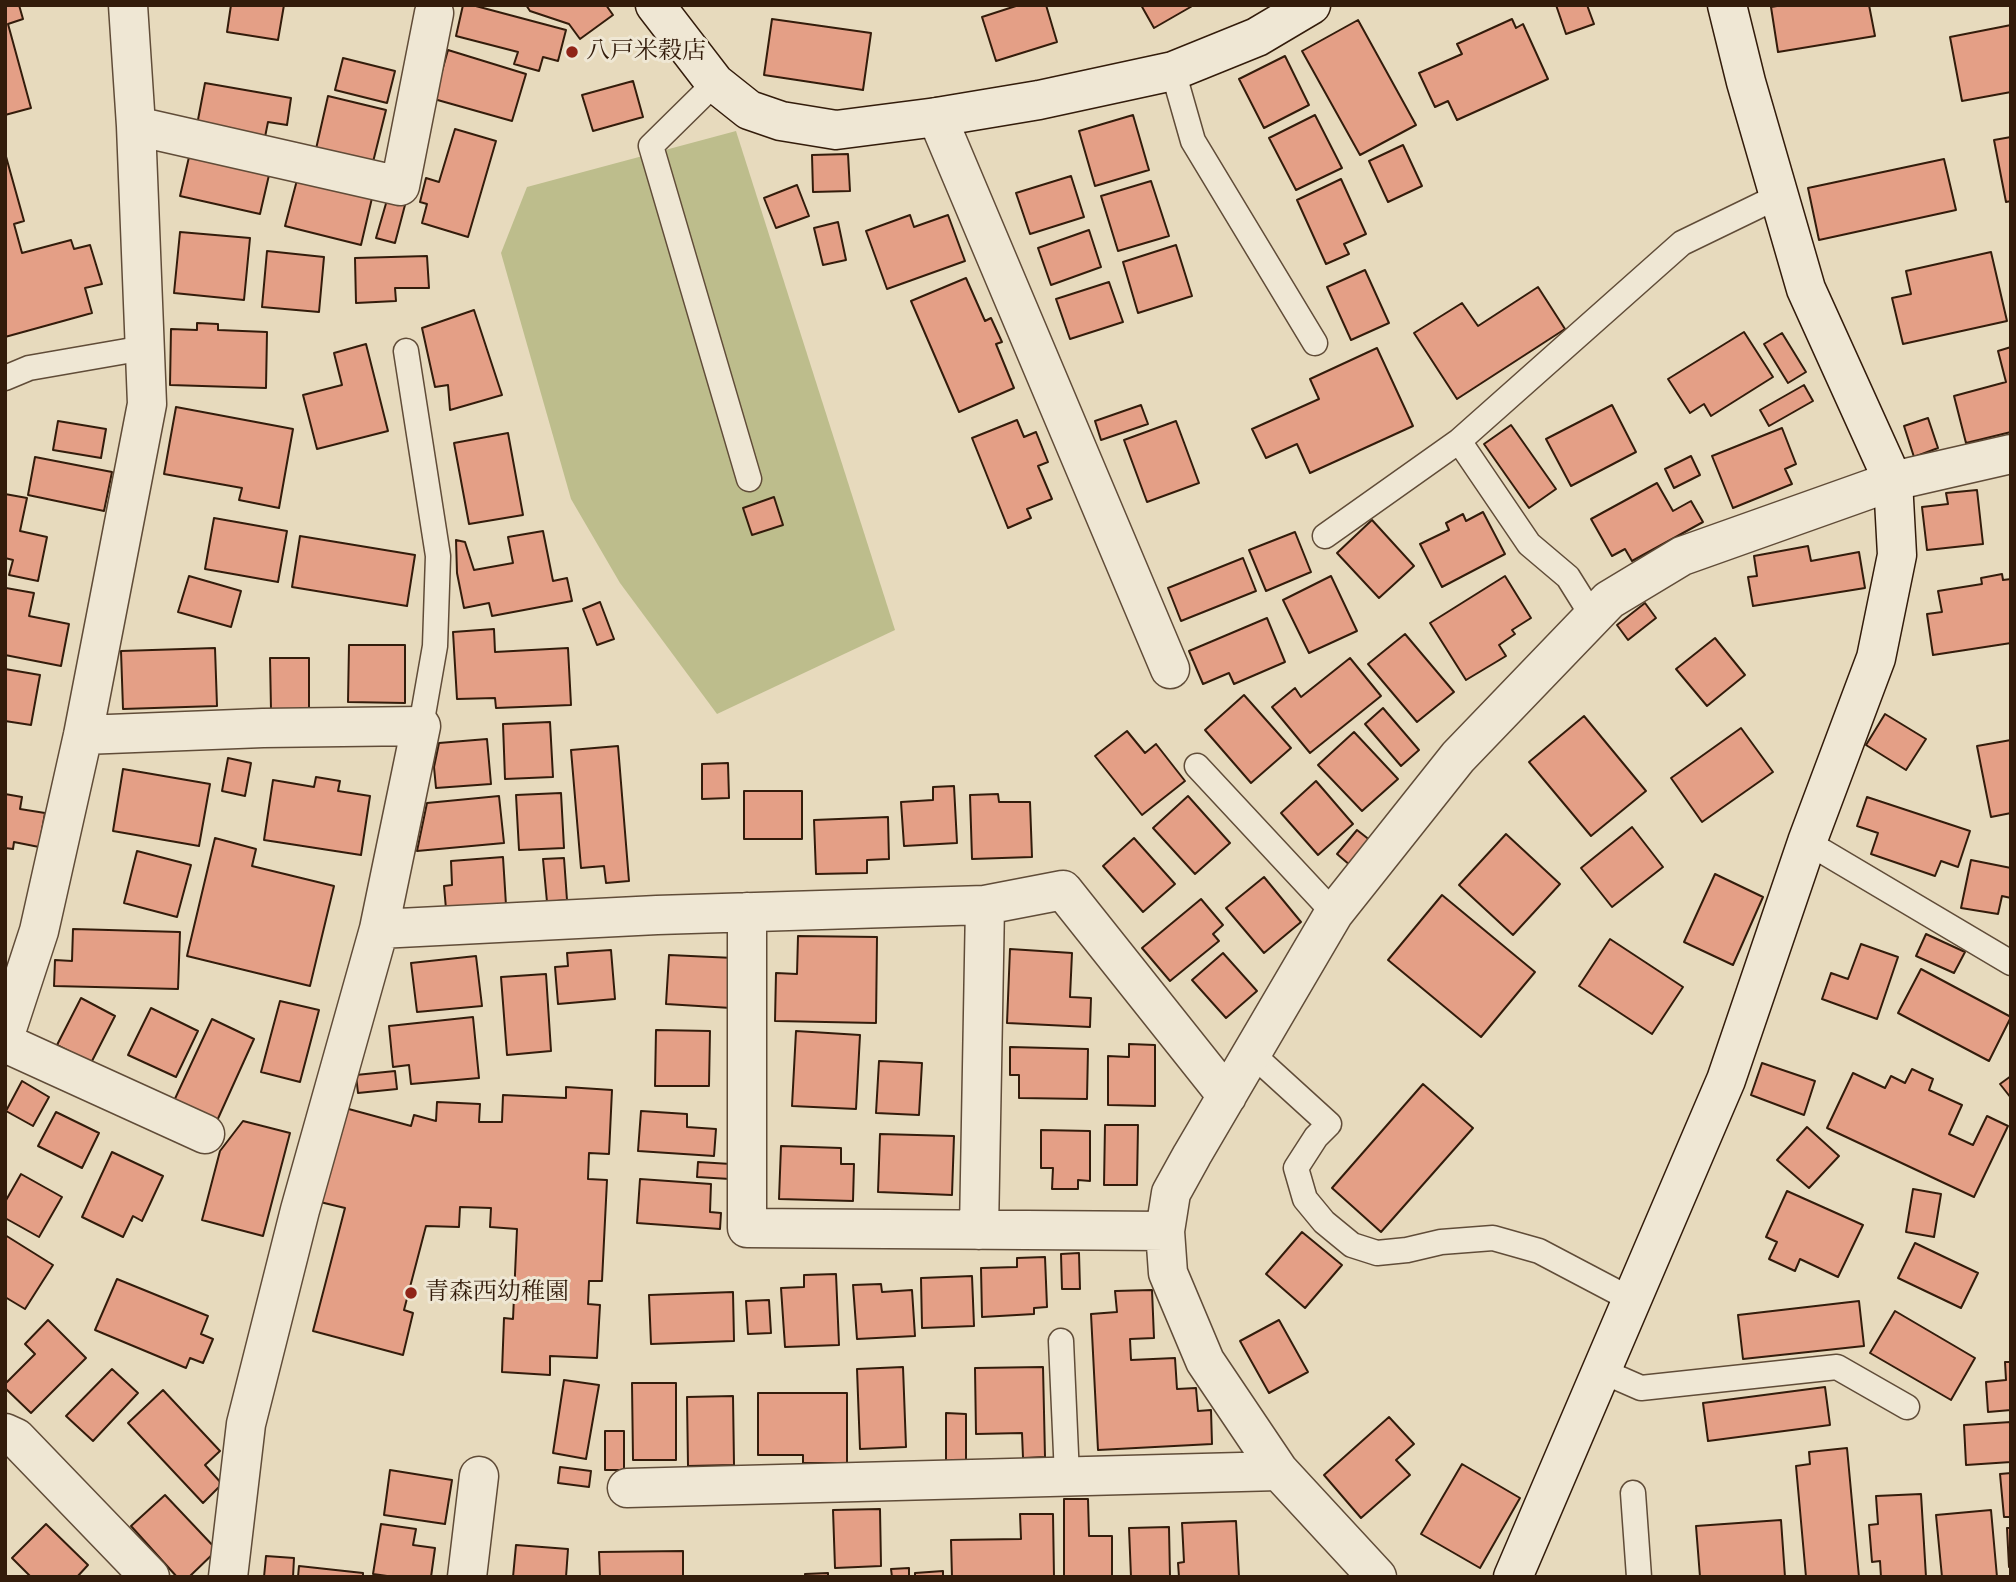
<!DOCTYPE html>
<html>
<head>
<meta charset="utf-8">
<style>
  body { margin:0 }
  #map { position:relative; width:2016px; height:1582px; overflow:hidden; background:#e7dabd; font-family:"Gentium Book Plus",serif }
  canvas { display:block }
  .frame { position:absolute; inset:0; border:7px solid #331c0b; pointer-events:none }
</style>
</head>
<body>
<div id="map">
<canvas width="2016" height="1582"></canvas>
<div class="frame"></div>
</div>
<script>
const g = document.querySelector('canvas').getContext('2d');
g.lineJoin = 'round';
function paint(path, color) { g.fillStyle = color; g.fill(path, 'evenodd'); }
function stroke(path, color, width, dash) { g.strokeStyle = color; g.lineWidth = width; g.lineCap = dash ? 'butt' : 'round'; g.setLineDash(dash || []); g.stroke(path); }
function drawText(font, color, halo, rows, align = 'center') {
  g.font = font + ' "Gentium Book Plus","Noto Serif JP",serif'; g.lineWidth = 6; g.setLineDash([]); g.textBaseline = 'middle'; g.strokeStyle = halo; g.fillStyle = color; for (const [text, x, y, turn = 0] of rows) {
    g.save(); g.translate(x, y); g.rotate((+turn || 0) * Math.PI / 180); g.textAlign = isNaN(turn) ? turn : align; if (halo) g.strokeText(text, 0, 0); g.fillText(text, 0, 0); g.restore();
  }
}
paint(new Path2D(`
  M736 131 895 630 717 714 620 583 571 499 501 253 527 187Z`), '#bdbd8c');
const building = new Path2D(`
  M5 5H19L23 19 8 24 31 108 5 115Z
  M231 5H284L278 40 227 32Z
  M463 5H472L566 30 558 61 543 57 539 71 514 64 518 52 456 36Z
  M526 5H606L613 15 580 39 569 24 530 11Z
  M1019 5H1046L1057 42 996 61 982 17Z
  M1141 5H1194L1154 28Z
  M1556 5H1587L1594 24 1566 34Z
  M1783 5H1869L1875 36 1778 52 1771 7Z
  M772 19 871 33 863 90 764 75Z
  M1512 19 1516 28 1523 24 1548 79 1457 120 1448 101 1435 107 1419 73 1462 54 1457 44Z
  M1358 20 1416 125 1360 155 1302 51Z
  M2011 25V92L1962 101 1950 37Z
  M448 50 526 74 512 121 434 99Z
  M1285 56 1309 105 1264 128 1239 79Z
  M343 58 395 71 387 103 335 90Z
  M633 81 643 117 593 131 582 95Z
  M205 83 291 98 287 125 268 122 265 137 197 125Z
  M328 96 386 110 373 162 316 149Z
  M1133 115 1149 170 1095 186 1079 131Z
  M1315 115 1342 168 1296 190 1269 138Z
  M455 129 496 141 468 237 422 223 427 204 420 202 426 178 439 182Z
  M2011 137V201L2006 202 1994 140Z
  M1403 145 1422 186 1388 202 1369 161Z
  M5 153 24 221 14 224 22 253 71 240 74 249 90 245 102 284 85 288 92 313 5 337Z
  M848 154 850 191 813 192 812 155Z
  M189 157 269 175 260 214 180 196Z
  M1944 159 1956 210 1819 240 1808 188Z
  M1071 176 1084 217 1030 234 1016 193Z
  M1341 179 1366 234 1344 244 1349 254 1326 264 1297 200Z
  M297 180 372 198 361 245 285 226Z
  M1151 181 1169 236 1118 251 1101 196Z
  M797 185 809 216 776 228 764 198Z
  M387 200 405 205 395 243 376 238Z
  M910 215 914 227 948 215 965 261 887 289 866 231Z
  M838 222 846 260 823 265 814 228Z
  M1089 230 1101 267 1051 285 1038 248Z
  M180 232 250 238 244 300 174 293Z
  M1176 245 1192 296 1138 313 1123 262Z
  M267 251 324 257 319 312 262 307Z
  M1991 252 2007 321 1903 344 1892 298 1911 294 1906 271Z
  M427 256 429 288H395L396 301 356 303 355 258Z
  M1365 270 1389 323 1351 340 1327 287Z
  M966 278 985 321 991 318 1002 342 996 344 1014 388 959 412 911 301Z
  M1109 282 1123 322 1070 339 1056 299Z
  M1538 287 1565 329 1457 399 1414 333 1462 303 1478 326Z
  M474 310 502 395 450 410 448 385 435 387 422 328Z
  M197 323 218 324V330L267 332 266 388 170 385 171 329 197 330Z
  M1744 332 1773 377 1711 416 1704 404 1690 413 1668 379Z
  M1782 333 1806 372 1788 383 1764 344Z
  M366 344 388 431 317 449 303 395 342 385 334 353Z
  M2011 347V432L1966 443 1954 396 2006 382 1998 351Z
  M1377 348 1413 426 1310 473 1297 444 1266 458 1252 429 1319 399 1310 379Z
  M1804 385 1813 401 1769 426 1760 410Z
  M1141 405 1148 424 1101 440 1095 421Z
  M1612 405 1636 452 1571 486 1546 439Z
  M176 407 293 429 279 508 239 500 242 488 164 474Z
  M1928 418 1938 448 1914 457 1904 426Z
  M1017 420 1024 437 1036 432 1048 462 1038 466 1052 499 1027 509 1031 518 1008 528 972 438Z
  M58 421 106 429 101 458 53 450Z
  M1176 421 1199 483 1147 502 1124 440Z
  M1511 425 1556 489 1529 508 1484 444Z
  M1782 428 1796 464 1785 469 1792 484 1733 508 1712 456Z
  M508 433 523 515 469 524 454 443Z
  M1691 456 1700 475 1674 488 1665 469Z
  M35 457 112 472 104 511 28 495Z
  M1657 483 1673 511 1691 501 1703 522 1632 561 1625 549 1612 556 1591 519Z
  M1977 490 1983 544 1927 550 1922 507 1948 504 1946 493Z
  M5 494 27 498 20 531 47 537 38 581 9 575 13 560 5 558Z
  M774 497 783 525 752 535 743 508Z
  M1483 512 1505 554 1442 587 1420 544 1449 530 1446 523 1463 514 1466 521Z
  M214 518 287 531 278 582 205 569Z
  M1372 520 1414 566 1379 598 1337 553Z
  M543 531 553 581 567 578 572 601 492 616 489 603 464 608 457 573 456 540 465 542 474 570 513 563 508 537Z
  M1295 532 1311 572 1266 591 1249 550Z
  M300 536 415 555 407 606 292 587Z
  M1808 546 1811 561 1859 552 1865 588 1753 606 1748 577 1757 576 1754 556Z
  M1243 558 1256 591 1181 621 1168 588Z
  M2002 574 2003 580 2011 579V643L1933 655 1927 614 1942 612 1938 591 1982 584 1981 578Z
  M189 576 241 591 231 627 178 612Z
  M1331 576 1357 631 1309 653 1283 600Z
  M1505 576 1531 618 1512 630 1515 634 1499 645 1506 656 1466 680 1430 623Z
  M6 588 34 593 29 616 69 624 61 666 5 655Z
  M600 602 614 639 597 645 583 609Z
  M1645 603 1656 618 1628 640 1617 625Z
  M1267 618 1285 662 1234 684 1229 673 1203 684 1189 651Z
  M494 629 495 652 568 648 571 705 496 708 495 698 457 699 453 632Z
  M1405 634 1454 692 1417 722 1368 664Z
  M1715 638 1745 675 1707 706 1676 669Z
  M349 645H405V703L348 702Z
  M215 648 217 706 123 709 121 651Z
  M270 658H309V710H271Z
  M1350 658 1381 696 1310 753 1272 707 1295 688 1301 697Z
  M5 669 40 675 31 725 5 721Z
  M1244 695 1291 748 1251 783 1205 730Z
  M1383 708 1419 750 1401 766 1365 724Z
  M1885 714 1926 739 1906 770 1866 745Z
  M1584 716 1646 791 1591 836 1529 762Z
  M550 722 553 777 505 779 503 724Z
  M1741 728 1773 772 1702 822 1671 778Z
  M1127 731 1145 753 1156 744 1185 781 1142 815 1095 756Z
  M1354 732 1398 779 1362 811 1318 765Z
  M487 739 491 784 436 788 434 767 439 743Z
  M2011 740V813L1991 817 1977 746Z
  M618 746 629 881 606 883 604 866 581 868 571 750Z
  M228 758 251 763 245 796 222 791Z
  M728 763 729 798 702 799V764Z
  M123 769 210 784 199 846 113 831Z
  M316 777 340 781 338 791 370 796 361 855 264 840 273 780 314 787Z
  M1316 781 1353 824 1318 855 1281 813Z
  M954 786 957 843 904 846 901 802 933 800V787Z
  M744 791H802V839H744Z
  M561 793 564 848 519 850 516 795Z
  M5 794 22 797 20 809 45 813 39 847 14 842 13 849 5 848Z
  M998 794 999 802H1030L1032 857 972 859 970 795Z
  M499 796 504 843 417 851 427 803Z
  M1188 796 1230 843 1195 874 1153 828Z
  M1867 797 1970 831 1958 867 1941 861 1935 876 1871 854 1878 833 1857 826Z
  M888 817 889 859 867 860V873L816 874 814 820Z
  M1632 827 1663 867 1612 907 1581 868Z
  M1357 830 1371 841 1351 866 1337 854Z
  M1506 834 1560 884 1513 935 1459 885Z
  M215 838 256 849 252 866 334 886 310 986 187 956Z
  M1134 838 1175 884 1143 912 1103 866Z
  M137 851 191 865 177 917 124 903Z
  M503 857 506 905 446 909 444 886 452 885 451 861Z
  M564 858 567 900 547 902 543 859Z
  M1971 860 2011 868V898L2002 896 1998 914 1961 908Z
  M1715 874 1763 897 1733 965 1684 942Z
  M1264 877 1301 922 1264 953 1226 908Z
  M1442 895 1535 972 1481 1037 1388 960Z
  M1201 899 1223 925 1213 934 1219 941 1170 981 1142 948Z
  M73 929 180 932 178 989 54 986 55 960 72 961Z
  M1926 934 1965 952 1954 973 1916 956Z
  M798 936 877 937 876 1023 775 1021 776 973 797 974Z
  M1610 939 1683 987 1652 1034 1579 986Z
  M1861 944 1898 957 1877 1019 1822 999 1831 973 1848 979Z
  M1010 949 1072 953 1070 997 1091 998 1090 1027 1007 1023Z
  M611 950 615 999 558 1004 555 967 568 966 567 953Z
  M1223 953 1257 991 1226 1018 1192 980Z
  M669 955 734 958 731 1008 666 1004Z
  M476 956 482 1006 417 1012 411 963Z
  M1921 969 2011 1017 1989 1061 1898 1013Z
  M546 974 551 1051 507 1055 501 977Z
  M81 998 115 1016 91 1063 57 1045Z
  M280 1001 319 1010 300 1082 261 1072Z
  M151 1008 198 1031 176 1077 128 1055Z
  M473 1017 479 1078 411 1084 409 1065 393 1067 389 1026Z
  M212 1019 254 1039 216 1123 173 1103Z
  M656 1030 710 1031 709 1086H655Z
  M796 1031 860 1035 856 1109 792 1106Z
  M1129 1044 1155 1045V1106L1108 1105V1056L1129 1057Z
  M1010 1047 1088 1049 1087 1099 1019 1098V1075H1010Z
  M879 1061 922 1063 919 1115 876 1113Z
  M1762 1063 1815 1081 1804 1115 1751 1095Z
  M1912 1069 1933 1079 1929 1090 1962 1105 1949 1134 1973 1145 1987 1116 2008 1126 1974 1197 1827 1128 1853 1073 1885 1088 1891 1076 1905 1083Z
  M395 1071 397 1089 358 1093 356 1075Z
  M2011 1076V1098L2000 1084Z
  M22 1081 49 1097 33 1126 6 1111Z
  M1423 1084 1473 1128 1381 1232 1332 1188Z
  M566 1087 612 1090 609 1154 589 1153 588 1179 607 1180 602 1281H589L588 1304 600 1305 597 1358 550 1356V1375L502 1372 504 1318 513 1319 517 1229 490 1227 491 1208 460 1207 459 1227 426 1226 404 1310 413 1313 403 1355 313 1331 345 1208 320 1202 345 1108 411 1126 414 1115 436 1121 437 1102 480 1104 479 1122H502L503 1095 566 1098Z
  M641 1111 687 1114V1127L716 1129 714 1156 638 1151Z
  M56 1112 99 1133 82 1168 38 1146Z
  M243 1121 290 1133 263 1236 202 1220 220 1151Z
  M1105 1125H1138L1137 1185H1104Z
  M1807 1127 1839 1156 1809 1188 1777 1160Z
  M1041 1130 1090 1131V1181L1078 1180V1189H1052L1053 1168H1041Z
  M880 1134 954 1136 952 1195 878 1192Z
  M781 1146 841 1148V1164H854L853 1201 779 1199Z
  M112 1152 163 1176 142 1221 133 1216 123 1237 82 1217Z
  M698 1162 731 1164 730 1179 697 1177Z
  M21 1174 62 1197 39 1237 5 1218V1202Z
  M640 1179 711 1184 710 1212 721 1213 720 1229 637 1223Z
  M1913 1189 1941 1194 1934 1237 1906 1232Z
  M1787 1191 1863 1225 1838 1277 1800 1259 1795 1271 1769 1259 1777 1242 1766 1237Z
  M1302 1232 1342 1265 1305 1308 1266 1274Z
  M5 1235 53 1265 25 1309 5 1297Z
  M1915 1243 1978 1273 1961 1308 1898 1278Z
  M1079 1253 1080 1289H1062L1061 1254Z
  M1045 1257 1047 1307 1034 1308V1314L982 1317 981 1268 1017 1267V1258Z
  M836 1274 839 1345 785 1347 781 1288 804 1287V1275Z
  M972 1276 974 1326 922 1328 921 1278Z
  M117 1279 208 1316 201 1334 213 1339 203 1363 190 1358 186 1368 95 1330Z
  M881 1284 882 1292 912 1290 915 1336 857 1339 853 1285Z
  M1152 1290 1154 1338 1130 1339 1131 1360 1175 1358 1177 1389 1196 1388 1198 1411 1211 1410 1212 1444 1098 1450 1091 1314 1117 1312 1115 1291Z
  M733 1292 734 1341 651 1344 649 1295Z
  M769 1300 771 1333 748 1334 746 1301Z
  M1859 1301 1864 1346 1743 1359 1738 1315Z
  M1895 1311 1975 1358 1951 1400 1870 1353Z
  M48 1320 86 1358 31 1413 5 1388V1384L35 1354 25 1344Z
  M1279 1320 1308 1372 1269 1393 1240 1341Z
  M2005 1362H2011V1410L1988 1412 1986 1382 2006 1380Z
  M903 1367 906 1447 860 1449 857 1369Z
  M1043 1367 1045 1457 1023 1458 1022 1433 976 1434 975 1368Z
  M112 1369 138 1393 93 1441 66 1416Z
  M564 1380 599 1385 586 1459 553 1453Z
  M632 1383H676V1460H633Z
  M1825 1387 1830 1425 1708 1441 1703 1403Z
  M163 1390 220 1451 205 1465 222 1484 203 1503 128 1423Z
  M758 1393H847V1463H803V1455H758Z
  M733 1396 734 1465 688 1466 687 1397Z
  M946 1413 966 1414V1465H946Z
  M1389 1417 1414 1444 1396 1460 1410 1475 1361 1518 1324 1475Z
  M2011 1422V1462L1966 1465 1964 1425Z
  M605 1431H624V1470H605Z
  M1847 1448 1859 1577H1806L1796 1466 1810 1464 1809 1452Z
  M1462 1464 1520 1498 1480 1568 1421 1534Z
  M560 1467 591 1471 589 1487 558 1483Z
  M390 1470 452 1480 445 1524 384 1515Z
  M2011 1473V1517H2004L2000 1474Z
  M1921 1494 1926 1577H1881L1880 1561 1872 1562 1869 1525 1878 1524 1876 1496Z
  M165 1495 217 1550 189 1577H177L131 1526Z
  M1064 1499H1088L1089 1536H1112V1577H1064Z
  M880 1509 881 1566 835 1568 833 1510Z
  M1991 1510 1997 1577H1942L1936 1515Z
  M1020 1514H1053L1054 1577H952L951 1540 1021 1539Z
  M1781 1520 1785 1577H1700L1696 1526Z
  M1236 1521 1239 1577H1179L1178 1563 1184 1562 1182 1523Z
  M46 1524 88 1565 77 1577H31L12 1558Z
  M381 1524 416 1529 413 1545 435 1548 431 1577H394L373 1574Z
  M1169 1527 1170 1577H1131L1129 1528Z
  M2007 1528H2011V1567H2009Z
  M516 1545 568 1549 566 1577H513Z
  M683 1551V1577H600L599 1552Z
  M266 1556 294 1558 293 1577H264Z
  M299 1566 363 1573V1577H298Z
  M909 1568V1577H892L891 1569Z
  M943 1571V1577H915V1573Z
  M828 1573V1577H805V1574Z`);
paint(building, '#e49f86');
stroke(building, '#331c0b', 2);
const lane = new Path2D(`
  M1173 71 1193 141 1315 343
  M715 83 651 146 749 479
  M406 351 438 556 435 646 421 726
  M5 378 29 368 144 348
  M1459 441 1529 544 1568 577 1593 617
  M1325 536 1459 441 1682 243 1779 196
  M1197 766 1334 913
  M1807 842 2011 963
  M1251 1053 1329 1124 1316 1137 1296 1168 1305 1199 1324 1222 1352 1245 1377 1253 1407 1250 1441 1242 1493 1238 1539 1251 1632 1300
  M1061 1341 1067 1476
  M1602 1371 1641 1388 1837 1367 1907 1407
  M1633 1493 1639 1577`);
const street = new Path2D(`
  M937 117 1170 669
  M136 126 400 186 434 13
  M83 735 263 728 421 726 379 929 300 1210 246 1424 228 1577
  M747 912V1228L1165 1231
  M379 929 657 915 985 905 1063 890 1227 1096
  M5 1035 39 931 83 735 147 404 136 126 128 5
  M5 1043 205 1134
  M979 1230 985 905
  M5 1433 16 1438 150 1577
  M627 1488 1279 1471
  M467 1577 479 1476
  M1377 1577 1279 1471 1205 1361 1168 1273 1165 1231 1171 1193 1192 1155 1334 913 1458 757 1609 600 1682 556 1893 481 2011 454`);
const secondary = new Path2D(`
  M655 5 715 83 749 110 781 121 836 130 937 117 1039 100 1173 71 1257 37 1311 5
  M1513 1577 1726 1080 1807 842 1876 658 1897 555 1893 481 1806 289 1746 82 1727 5`);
stroke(lane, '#604c38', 27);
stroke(street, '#604c38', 41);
stroke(secondary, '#331c0b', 41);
stroke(lane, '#efe7d4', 24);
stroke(street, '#efe7d4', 38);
stroke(secondary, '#efe7d4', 38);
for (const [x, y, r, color] of [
  [572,52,7,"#8f2418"],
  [411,1293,7,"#8f2418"]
]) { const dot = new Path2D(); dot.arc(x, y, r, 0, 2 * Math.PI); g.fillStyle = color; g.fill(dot); stroke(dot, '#efe7d4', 2.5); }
drawText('24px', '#331c0b', '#efe7d4', [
  ["八戸米穀店",586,52],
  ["青森西幼稚園",425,1293]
], 'left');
</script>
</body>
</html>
